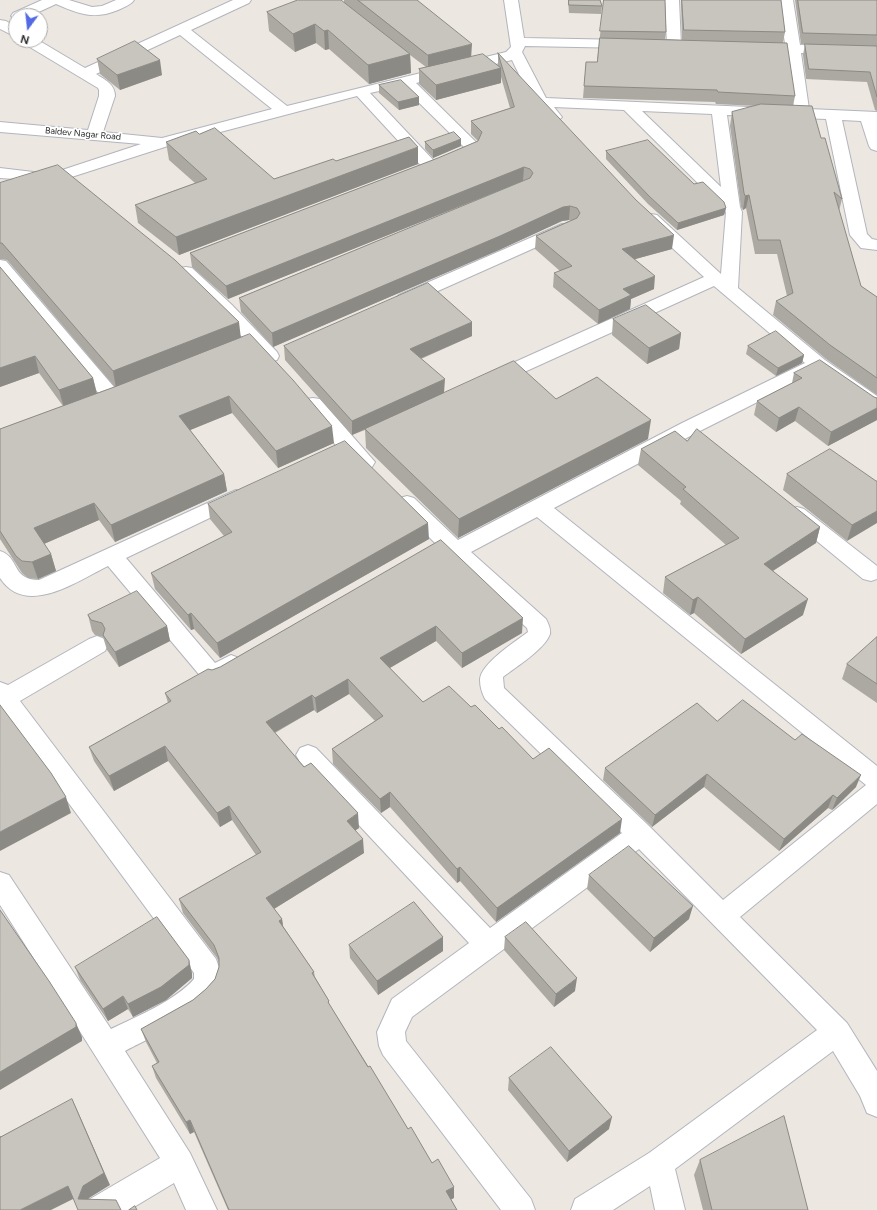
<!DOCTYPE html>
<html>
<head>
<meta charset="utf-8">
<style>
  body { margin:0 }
  #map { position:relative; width:877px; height:1210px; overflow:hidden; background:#ece7e0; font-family:Figtree,sans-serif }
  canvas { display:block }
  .north { position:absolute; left:8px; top:8px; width:40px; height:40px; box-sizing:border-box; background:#fff; border:1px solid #ababab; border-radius:50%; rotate:195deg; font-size:11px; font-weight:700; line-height:16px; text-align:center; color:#2c2c2c }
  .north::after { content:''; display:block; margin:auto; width:14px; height:18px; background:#536ae5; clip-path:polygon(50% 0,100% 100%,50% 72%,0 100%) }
</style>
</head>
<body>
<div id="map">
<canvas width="877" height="1210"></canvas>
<div class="north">N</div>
</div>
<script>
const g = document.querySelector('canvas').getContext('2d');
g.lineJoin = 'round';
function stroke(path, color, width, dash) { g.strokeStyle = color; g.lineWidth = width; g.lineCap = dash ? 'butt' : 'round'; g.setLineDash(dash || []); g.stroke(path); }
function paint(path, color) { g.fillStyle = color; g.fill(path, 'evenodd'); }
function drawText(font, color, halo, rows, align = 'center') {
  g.font = font + ' Figtree,sans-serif'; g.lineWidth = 3.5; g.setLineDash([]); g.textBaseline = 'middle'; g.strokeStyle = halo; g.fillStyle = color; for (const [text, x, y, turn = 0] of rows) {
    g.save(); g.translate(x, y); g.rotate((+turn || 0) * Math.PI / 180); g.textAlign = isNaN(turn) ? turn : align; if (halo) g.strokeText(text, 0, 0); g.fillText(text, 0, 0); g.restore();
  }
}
const minor = new Path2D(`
  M42 0H69L92 7 102 6 116 0H134C131 5 124 7 118 10 94 20 79 14 56 4L30 16H16V20L11 16 13 13Z
  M233 0H251L249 3 191 30 287 106 506 52 511 47 504 0H518L524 38 628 40 633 41 635 44 633 47 628 48 525 46 522 52 546 98 794 109 786 53 753 51 751 48 753 45 785 44 779 0H793L800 45 877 47V55L801 53 809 109 877 112V151L871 149 869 146 861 121 842 120 867 234 872 239 877 240V250L861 248 850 235 826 119 727 115 740 207 742 212 738 288 825 360 877 396V411L870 410 817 372 696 433 554 508 877 766V804L740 917 847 1023 877 1071V1117L867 1113 860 1096 833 1051 675 1169 685 1210H655L650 1186 613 1210H571L575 1199 649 1153 817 1030 639 849 412 1017 405 1032 406 1041 531 1199 535 1210H501L383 1055 379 1046 377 1032 392 999 469 943 300 762 296 755 300 748 308 745 316 748 490 928 622 833 485 699C482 693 480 687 480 680 480 664 515 642 528 632L527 628 448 556 400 508 397 503 400 498 407 496 414 498 458 540 682 423 805 363 714 286 500 383 493 385 486 383 484 379 486 375 704 277 645 223 643 219 645 215 651 214 657 215 721 274 726 212 724 209 624 110 554 107 562 117 559 120C556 121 554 122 550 121 537 115 519 74 512 60L416 83 480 146C475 159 458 166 445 162L443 159C448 152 458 154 464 147L402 86 370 93 437 164 439 167 437 170 431 172 425 170 357 96 171 145 0 200V190L29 180 0 178V168L50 174 141 144 0 132V122L88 130 99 96V90L98 88 23 43 21 40H38L85 68ZM180 35 272 109 162 138 103 132 115 96C115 84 105 80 96 74ZM642 111 712 114 721 187ZM537 517 866 785 723 900 649 826 504 688 503 677C516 667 545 649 550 634 551 629 548 623 546 619L471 552Z
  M665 0H679L681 45 679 48 674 49 669 48 667 45Z
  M0 20 6 21 16 27V37L0 29Z
  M562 224 568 225 570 229 568 233 411 303 405 304 399 303 396 299 399 295Z
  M0 260 6 261 120 394 123 398 120 402 113 404 106 402 0 276Z
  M186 267 192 268 232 305 277 352 279 356 277 360 270 362 263 360 220 313 180 276 177 272 180 268Z
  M313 398 320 399 375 462 372 467C367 468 362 470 357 466 344 456 312 419 303 404L306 399Z
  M236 490 243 492 246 497 243 502 126 558 215 663 231 655 239 658 242 664C237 674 225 680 214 684L202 678 108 566C77 581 26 618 0 578V551C20 557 11 580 39 580Z
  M797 507 804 509 877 566V579L871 581 863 579 790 519 787 514 790 509Z
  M97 636 105 639 108 645 105 651 20 701 216 959C218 966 222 972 221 980 219 1008 149 1038 125 1051L190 1153 217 1210H186L174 1183 129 1210H86L90 1199 160 1158 0 905V872L9 875 111 1029C136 1017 176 1000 194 979V973L0 710V682L8 685 89 639Z`);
stroke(minor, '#b3b5be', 2);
paint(minor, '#fff');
paint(new Path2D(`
  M344 0H417L471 57 498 65V53L672 249 635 259 654 289 631 299 630 309 598 324 553 287 554 273 560 271 535 249 536 236 571 220H569L562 221 499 250 273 347 241 312 239 298 524 181 228 299 192 267 190 253 438 158 478 141 471 134V121L510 108 501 77V83L436 100 419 84V69L426 67 410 55 411 73 369 84 329 49 325 50 316 43 295 52 269 31 267 12 344 3Z
  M568 0H600L602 6 601 14 569 13Z
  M604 0 666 32 665 39 682 40 681 0H781L785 32 783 42 795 96 793 106 821 138 842 199 839 211 861 286 877 297V395L826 359 773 315 776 301 787 296 777 254H755L746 208 743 210 741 207 730 126 732 112 756 106 716 104 715 102 583 98 586 62H597Z
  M795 0H877V46L801 44Z
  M805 44 877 46V111L875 110 867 82 806 79 803 55Z
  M97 59 162 75 120 90 100 74Z
  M379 85 419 97V105L399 110 379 93Z
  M199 134 274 179 336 161 418 164 179 255 138 223 135 205 195 183 169 160 166 142Z
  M461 139V146L433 158 425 149V142Z
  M606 151 694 184 726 208 724 215 677 230 648 204 606 159Z
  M0 183 241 337 334 443 278 468 232 413 190 430 224 474 227 491 115 542 99 520 44 544 51 554 56 571 38 579 28 578 22 573 0 539V429L63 406 39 373 0 387V267L93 378 97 393 115 387 7 260 0 259Z
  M613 319 681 333 679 349 647 364 612 335Z
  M472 322V336L421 359 444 393 556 399 648 439 458 538 366 448 365 430 352 435 285 360 284 346Z
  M748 346 804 355 802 363 776 376 746 354Z
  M794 373 874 397 877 398V420L828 446 795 421 776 432 754 415 757 401 792 383Z
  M687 441 820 527 816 543 773 571 803 615 741 654 694 613 690 615 663 593 665 577 726 545 680 504 681 501 638 465 641 449Z
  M787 474 876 481 847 541 783 490Z
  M208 504 429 539 220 658 194 629 191 630 155 589 151 573 224 536 210 519Z
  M441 540 522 633 462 668 436 641 390 668 423 702 471 707 499 729 533 759 620 833 496 922 460 881 457 883 390 807 381 813 333 764 332 749 375 721 349 694 317 713 314 710 275 733 304 767 359 828 355 830 364 853 274 909 282 919 283 926 314 972 315 977 329 1001V1004L408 1129 432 1163 454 1187V1198L451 1199 457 1210H228L194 1132 190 1134 156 1078 152 1066 157 1063 146 1042 141 1029 193 1000 206 989 215 979 219 967V963L217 958 183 913 179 899 256 855 232 820 220 827 168 761 114 791 94 761 89 747 168 703 165 693 212 670 220 667Z
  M88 615 167 626 170 641 119 667 107 650 103 637 95 635 92 631Z
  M877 637V703L842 679 847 664Z
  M717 721 856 787 835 808 832 810 828 808 779 851 704 787 652 827 603 780 605 768Z
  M589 875 689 919 650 952 587 889Z
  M443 937V951L378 995 350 958 349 945Z
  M505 937 575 991 554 1007 504 950Z
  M75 967 192 973V978L166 1000 133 1017 128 1009 108 1021 80 980Z
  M509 1078 609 1129 567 1162 508 1090Z
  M700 1160 808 1210H703L694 1175Z`), '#aca9a3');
paint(new Path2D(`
  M315 24 316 43 295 52 293 34Z
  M328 30 329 49 325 50 324 31Z
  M472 44 471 59 428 69V55Z
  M410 54 411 73 369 84 368 65Z
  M160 60 162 75 120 90 117 75Z
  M501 68V83L436 100V85Z
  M419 97V105L399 110 398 102Z
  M461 139V146L433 158V150Z
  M418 147V164L179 255 176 237Z
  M524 167 523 181 228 299 226 286Z
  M749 195 746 208 743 210 745 196Z
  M570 206 569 220 562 221 499 250 273 347 272 333 563 207Z
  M726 208 724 215 677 230 678 223Z
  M674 235 672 249 621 263 622 249Z
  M655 276 654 289 631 299 630 309 598 324 599 310 623 289Z
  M239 322 241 339 116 388 113 371Z
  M472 322V336L410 363V349Z
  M681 333 679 349 647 364 649 348Z
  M804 355 802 363 776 376 778 368Z
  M35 356 39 373 0 387V368Z
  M93 378 97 395 64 408 59 390Z
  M445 379 444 393 352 435V421Z
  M229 396 232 413 183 433 179 416Z
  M799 407 795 421 776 432 779 418Z
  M877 408V420L828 446 831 432Z
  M651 420 648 439 458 538 459 519Z
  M332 426 334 443 278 468 276 451Z
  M224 474 227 491 115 542 111 525Z
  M94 503 99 520 39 546 34 528Z
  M877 511V523L847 541 852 525Z
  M428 523 429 539 220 658 217 643Z
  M820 527 816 543 760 579 764 564Z
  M51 554 56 571 38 579 32 562Z
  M698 597 694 613 690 615 693 600Z
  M808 599 803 615 741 654 745 639Z
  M191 613 194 629 191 630 188 615Z
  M523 618 522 633 462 668V653Z
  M167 626 170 641 119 667 115 652Z
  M436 626V641L381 673 380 658Z
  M348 679 349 694 317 713 315 698Z
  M312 695 314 710 268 736 266 722Z
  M165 746 168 761 114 791 109 776Z
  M707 774 704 787 652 827 655 815Z
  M861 775 856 787 832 810 837 798Z
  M390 792V807L381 813 380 799Z
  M833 795 828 808 779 851 784 839Z
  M66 797 71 813 0 851V832Z
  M229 806 232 820 220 827 217 813Z
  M358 813 359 828 349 835 347 821Z
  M622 819 620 833 496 922 497 908Z
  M363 839 364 853 269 912 266 898Z
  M460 867V881L457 883V869Z
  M693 906 689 919 650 952 654 938Z
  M282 919 284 933 279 921Z
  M443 937V951L378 995 377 981Z
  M189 960 192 973V978L166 1000 133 1017 128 1004Z
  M577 978 575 991 554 1007 556 994Z
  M123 996 128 1009 108 1021 103 1009Z
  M76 1023 82 1037V1041L0 1090V1072Z
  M72 1099 78 1112 110 1185 89 1198 85 1210 78 1199 83 1186Z
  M612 1117 609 1129 567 1162 569 1151Z
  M190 1120 194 1132 190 1134 186 1122Z
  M68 1186 75 1198 51 1210H20Z
  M454 1187V1198L446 1202V1191Z`), '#8c8a85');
const building = new Path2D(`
  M298 0H341L410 54 368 65 328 30 324 31 315 24 293 34 267 12Z
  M358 0H417L472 44 428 55Z
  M569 0H600L602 6 569 5Z
  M604 0H665L666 32 600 31Z
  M682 0H781L785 32 684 30Z
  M798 0H877V35L803 33Z
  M600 38 787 43 795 96 718 92 717 90 584 86 586 62H597Z
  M135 41 160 60 117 75 97 59Z
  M805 44 877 46V97L870 72 809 69Z
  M498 53 636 200 674 235 622 249 655 276 623 289 631 295 599 310 554 273 572 266 536 236 577 218 580 213 577 208 570 206 563 207 500 236 272 333 239 298 530 178 533 173 530 169 524 167 226 286 190 253 438 158 478 141 482 132 471 121 514 107Z
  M483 54 501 68 436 85 419 69Z
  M401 80 419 97 398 102 379 85Z
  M761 104 812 106 821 138H825L842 199 834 192 861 286 877 297V378L830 345 776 301 793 293 780 240H758L749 195 745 196 744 193 732 112Z
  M215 128 274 179 333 159 336 161 409 137 418 147 176 237 135 205 207 179 166 142 196 131 199 134Z
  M454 132 461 139 433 150 425 142Z
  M648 140 694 184 703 182 724 202 726 208 678 223 649 196 606 151Z
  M58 165 175 260 239 322 113 371 2 243H0V183Z
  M0 267 93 378 59 390 35 356 0 368Z
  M428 283 472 322 410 349 445 379 352 421 284 346Z
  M646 305 681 333 649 348 613 319Z
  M776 331 804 355 778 368 748 346Z
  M250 334 293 380 332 426 276 451 229 396 179 416 224 474 111 525 94 503 34 528 51 554 32 562 22 561 16 556 0 531V429L117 386Z
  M820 360 874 397 877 398V408L831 432 799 407 779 418 757 401 802 378 794 373Z
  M514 361 556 399 597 377 651 420 459 519 365 429Z
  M697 429 820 527 764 564 808 599 745 639 698 597 693 600 665 577 739 538 683 489 686 487 641 449 675 431 687 441Z
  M345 441 428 523 217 643 191 613 188 615 151 573 232 532 208 504Z
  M830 449 876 481H877V511L852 525 787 474Z
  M441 540 523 618 462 653 436 626 380 658 423 702 449 686 471 707 475 705 499 729 502 727 533 759 549 748 622 819 497 908 460 867 457 869 390 792 380 799 332 749 383 716 348 679 315 698 312 695 266 722 304 767 311 763 358 813 347 821 363 839 266 898 282 919 279 921 314 972 312 973 329 1001 328 1002 368 1067 370 1066 408 1129 411 1127 432 1163 438 1159 454 1187 446 1191 457 1210H229L190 1120 186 1122 152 1066 159 1062 141 1029 193 1000 206 989 215 979 219 967V958L214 945 179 899 261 852 229 806 217 813 165 746 109 776 89 747 171 701 165 693 208 669 212 670 220 667Z
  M137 591 167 626 115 652 103 635 105 629 102 623 91 620 88 615Z
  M877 637V684L847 664Z
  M743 700 795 740 802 734 861 775 839 796 837 798 833 795 784 839 707 774 655 815 605 768 697 703 717 721Z
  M0 705 51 773 66 797 0 832Z
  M629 846 693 906 654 938 589 875Z
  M414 902 443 937 377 981 349 945Z
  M0 910 49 981 76 1023V1027L0 1072Z
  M157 917 189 960V965L161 987 128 1004 123 996 103 1009 75 967Z
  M526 922 577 978 556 994 505 937Z
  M551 1047 612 1117 569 1151 509 1078Z
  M72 1099 104 1173 83 1186 78 1199 116 1200 121 1210H78L68 1186 20 1210H0V1136V1137Z
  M784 1116 808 1210H712L700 1160Z
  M135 1206 137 1210H129Z`);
paint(building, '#c8c5be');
stroke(building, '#8c8a85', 1);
drawText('9px', '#2c2c2c', '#fff', [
  ["Baldev Nagar Road",83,134,5]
]);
</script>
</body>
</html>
